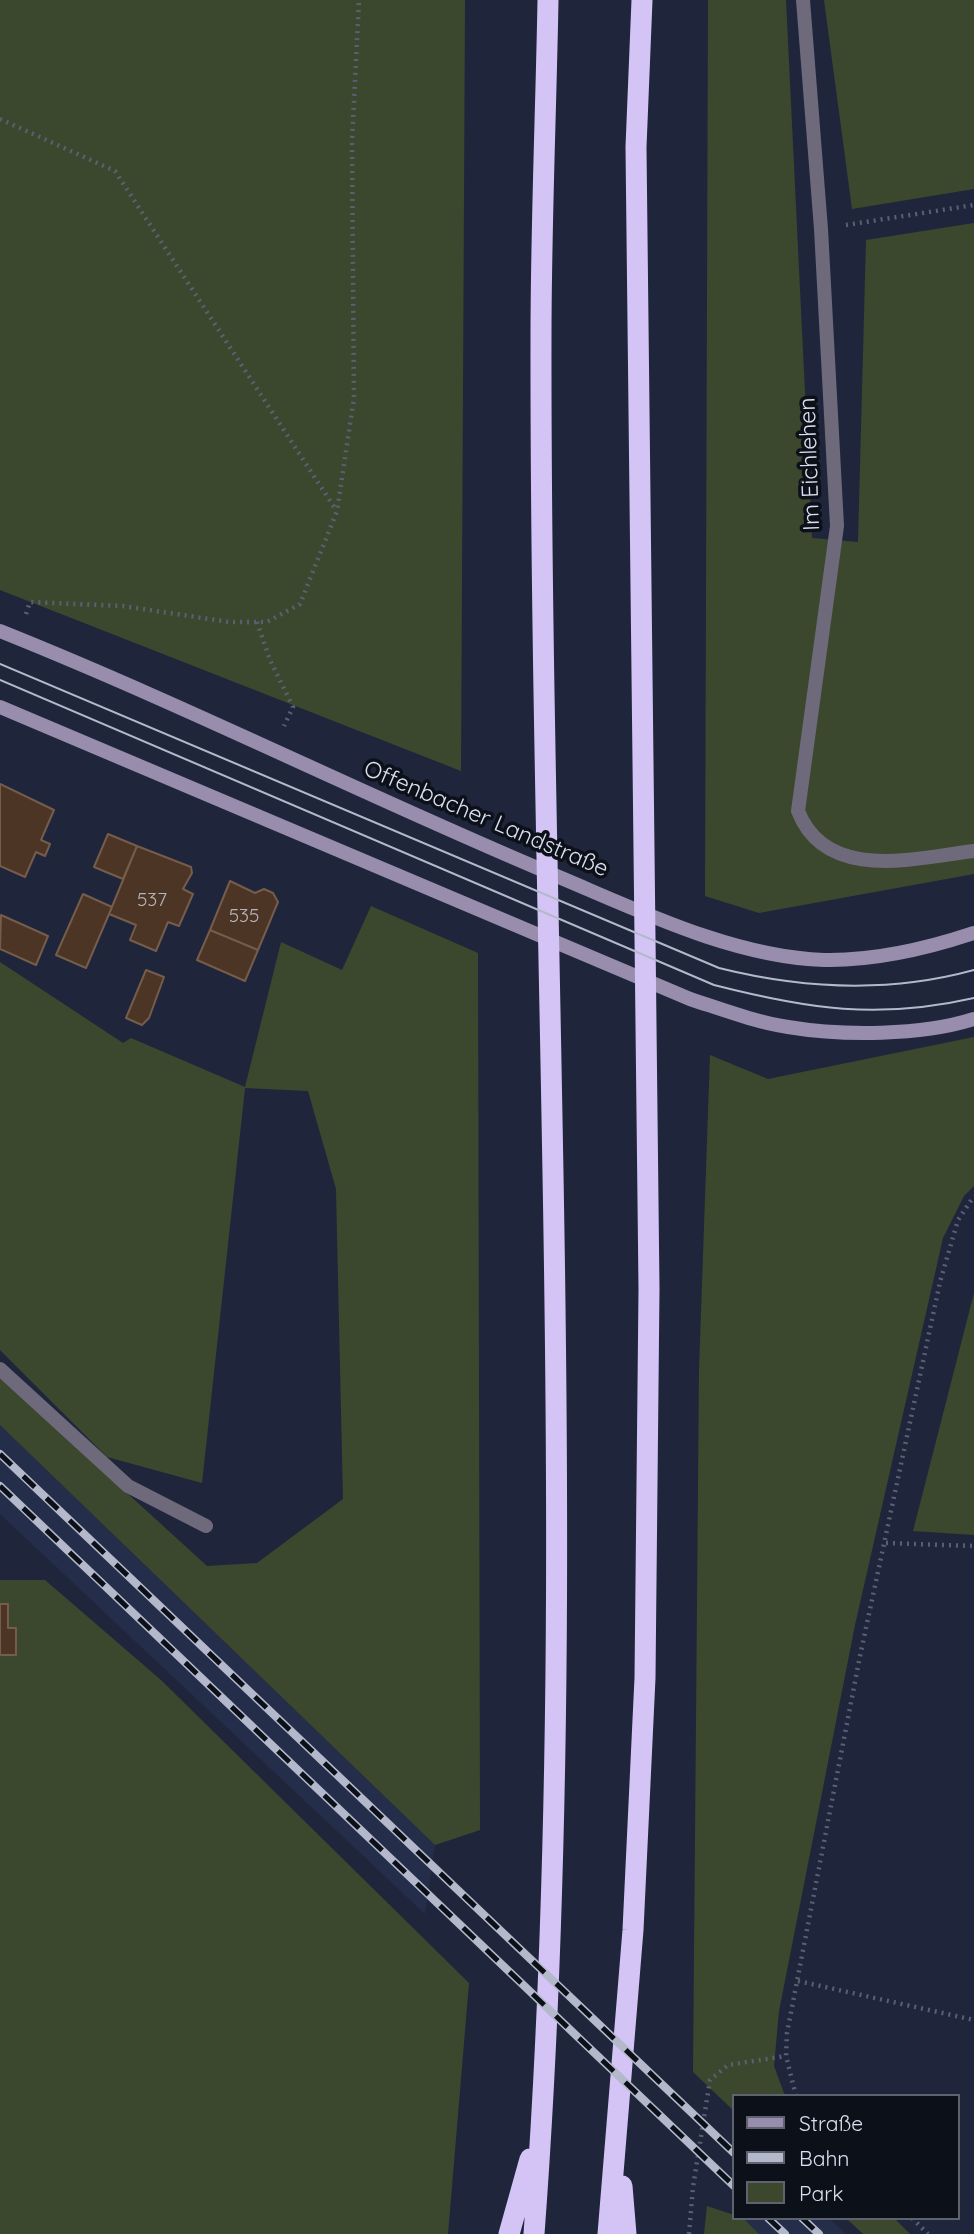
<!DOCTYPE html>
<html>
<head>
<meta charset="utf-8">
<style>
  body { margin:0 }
  #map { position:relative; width:974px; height:2234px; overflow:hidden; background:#1f263c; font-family:Quicksand,sans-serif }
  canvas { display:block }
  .legend { position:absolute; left:732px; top:2094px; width:228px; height:126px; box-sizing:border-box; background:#0c1019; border:2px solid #5e636f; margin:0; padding:9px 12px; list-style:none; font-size:21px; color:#dae0ef }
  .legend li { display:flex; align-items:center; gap:14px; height:35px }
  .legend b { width:35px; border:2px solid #5e636f }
</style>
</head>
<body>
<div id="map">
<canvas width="974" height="2234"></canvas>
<ul class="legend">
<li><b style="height:9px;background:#988dad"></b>Straße</li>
<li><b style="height:9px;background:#b3b9ca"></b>Bahn</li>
<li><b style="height:19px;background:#3c482d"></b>Park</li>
</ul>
</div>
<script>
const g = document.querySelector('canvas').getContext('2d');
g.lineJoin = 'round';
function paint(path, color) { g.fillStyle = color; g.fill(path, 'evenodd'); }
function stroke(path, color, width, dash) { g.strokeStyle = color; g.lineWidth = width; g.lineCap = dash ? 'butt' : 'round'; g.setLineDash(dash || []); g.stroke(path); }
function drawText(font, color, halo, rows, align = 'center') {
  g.font = font + ' Quicksand,sans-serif'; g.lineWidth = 7; g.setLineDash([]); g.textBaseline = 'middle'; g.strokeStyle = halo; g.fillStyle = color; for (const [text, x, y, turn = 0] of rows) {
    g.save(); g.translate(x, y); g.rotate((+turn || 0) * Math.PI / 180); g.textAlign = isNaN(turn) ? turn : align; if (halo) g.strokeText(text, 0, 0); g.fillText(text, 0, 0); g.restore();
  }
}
paint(new Path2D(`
  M0 1425 435 1845 425 1914 0 1514Z
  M743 2218H829L846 2234H759Z`), '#242d49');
paint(new Path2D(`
  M0 0H465L461 771 0 590Z
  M708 0H786L812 538 858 542 866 240 974 223V874L759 913 705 896Z
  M824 0H974V189L852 209Z
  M371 906 478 953 480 1830 435 1845 0 1425V1377L207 1566 257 1563 343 1499 336 1189 308 1091 245 1088 202 1483 107 1457 0 1350V962L123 1043 131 1038 245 1087 281 942 342 970Z
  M974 1037V1186L964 1196 943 1238 855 1625 779 2011 774 2066 785 2096H734V2111L693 2072 699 1370 710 1055 768 1079Z
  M974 1293V1535L913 1531Z
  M0 1580H45L161 1680 469 1983 448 2234H0Z
  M707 2206 734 2215V2218H743L759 2234H704Z
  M846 2218H894L910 2234H863Z`), '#3c482d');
const building = new Path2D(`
  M0 784 54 810 41 840 50 844 45 856 36 852 25 877 0 866Z
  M108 834 137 846 123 879 94 867Z
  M137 846 191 867 192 873 183 889 193 894 179 926 168 922 156 951 130 940 136 925 109 914Z
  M230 881 255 893 264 889 273 893 278 902 258 950 210 930Z
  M83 894 112 907 86 968 56 955Z
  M1 915 48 936 36 965 0 949Z
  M210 930 258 950 245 981 197 960Z
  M146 970 164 977 149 1018 142 1025 126 1018Z
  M0 1604H8V1628H16V1655H0Z`);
paint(building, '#4c3525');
stroke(building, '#755c4b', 2);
stroke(new Path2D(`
  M0 119 115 171 336 510
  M846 225 974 205
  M26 614 30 602 123 606 229 622H267L300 604 337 511 354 398 352 142 359 0
  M257 622 270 660 293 707 284 726
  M886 1543 974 1546
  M798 1981 974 2020
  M796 2096 786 2056 787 2033 860 1656 940 1282 958 1220 974 1196
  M912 2218 928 2234
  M689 2234 693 2187 710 2080 728 2065 786 2056`), '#5a6074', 4.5, [2, 5]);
stroke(new Path2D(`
  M0 1369 128 1486 206 1526`), '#6f697c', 14);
stroke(new Path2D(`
  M803 0 821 229 837 526 798 811C826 883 916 858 974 851`), '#6f697c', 14);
stroke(new Path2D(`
  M0 631C185 705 364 795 547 872 632 907 730 957 824 960 875 961 926 949 974 933
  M0 707 690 999C721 1009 755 1022 788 1027 842 1036 921 1036 974 1019`), '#988dad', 14);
stroke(new Path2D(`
  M622 2186 626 2234
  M509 2234 530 2159
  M534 2234C581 1603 540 969 541 337 541 225 546 112 548 0
  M608 2234 633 1930 645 1678 649 1289 636 147 642 0`), '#d4c4f5', 21);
stroke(new Path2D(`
  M0 664 719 968C803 989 890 993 974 970
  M0 680 714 985C808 1009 878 1020 974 998`), '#b3b9ca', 2);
const rail = new Path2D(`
  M0 1454 734 2153
  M0 1486 734 2186
  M768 2218 785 2234
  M802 2218 819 2234`);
stroke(rail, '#b3b9ca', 8);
stroke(rail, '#0c1019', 5, [16]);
drawText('19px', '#b6b5bc', null, [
  ["537",152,900],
  ["535",244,916]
]);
drawText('23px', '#dae0ef', '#0c1019', [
  ["Im Eichlehen",810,464,-92],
  ["Offenbacher Landstraße",486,819,23]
]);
</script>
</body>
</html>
